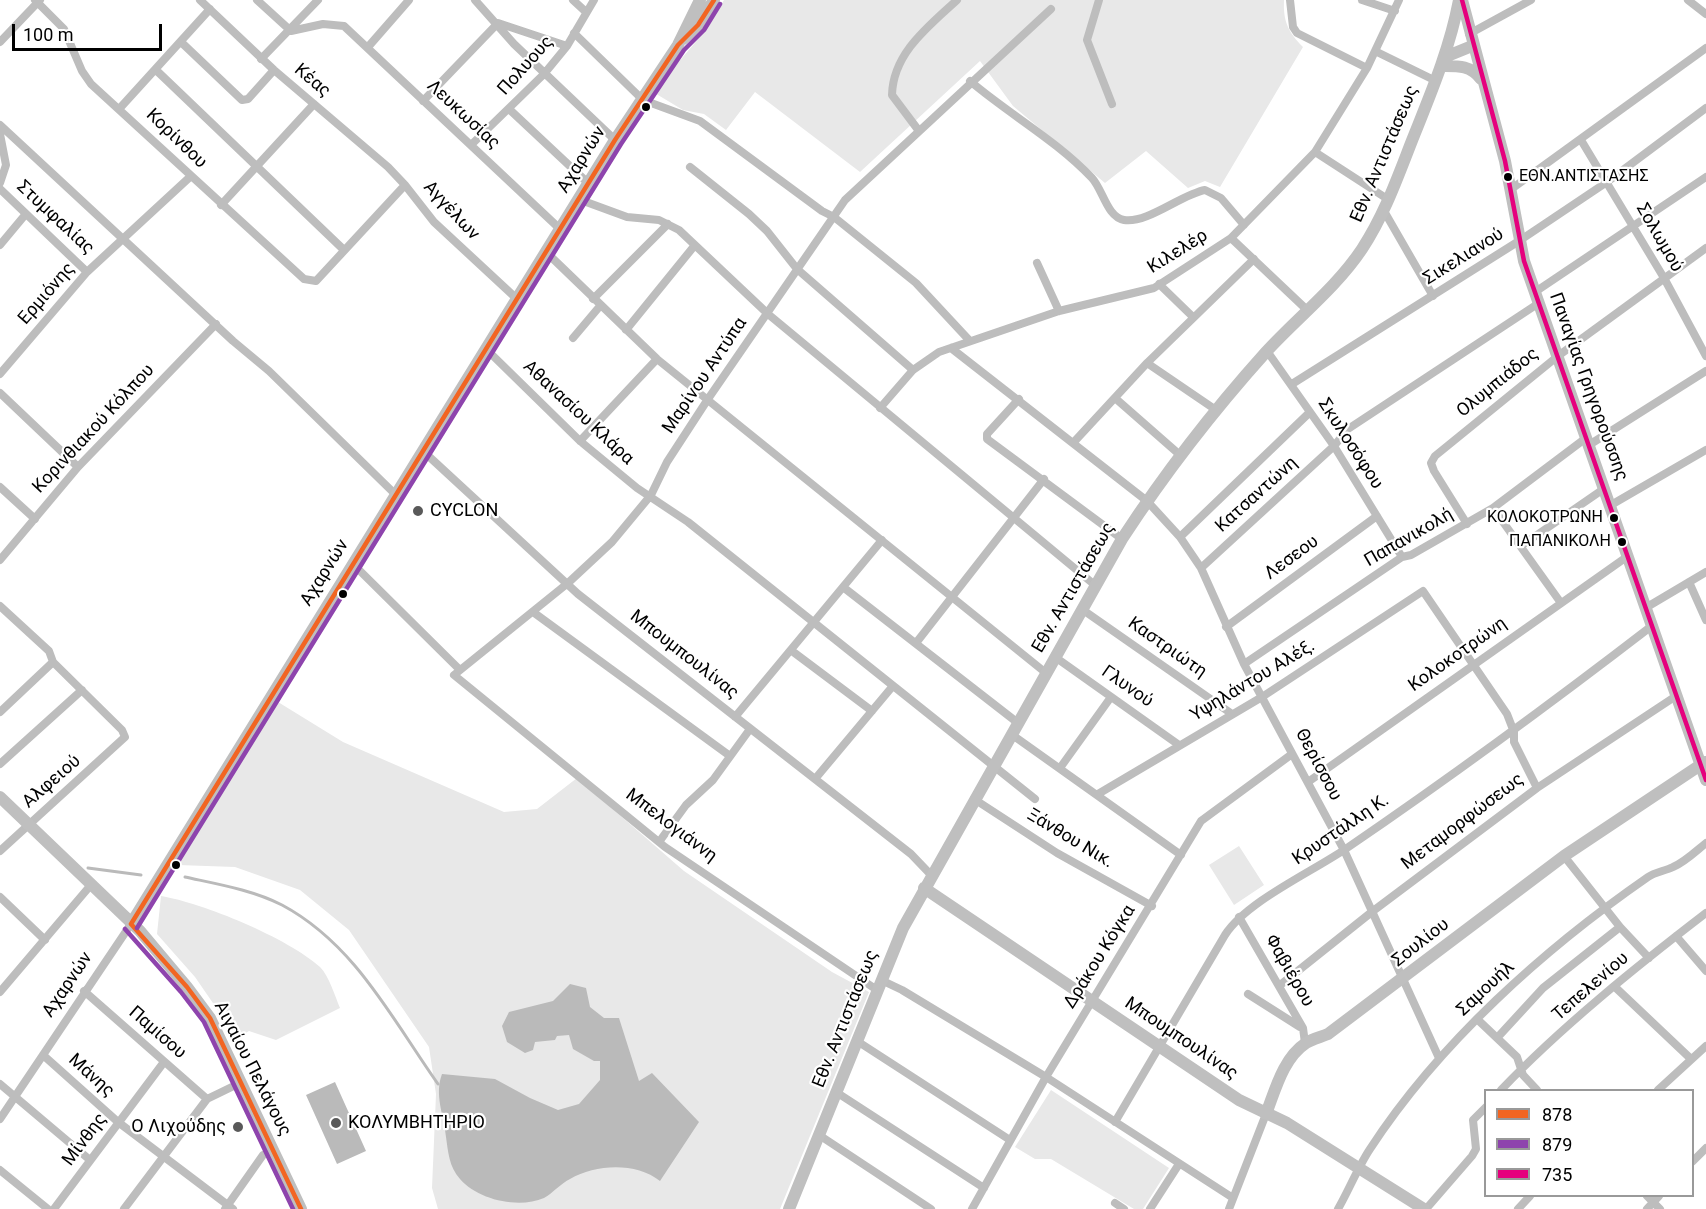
<!DOCTYPE html>
<html>
<head>
<meta charset="utf-8">
<style>
  body { margin:0 }
  #map { position:relative; width:1706px; height:1209px; overflow:hidden; background:#fff; font-family:Roboto,sans-serif }
  canvas { display:block }
  .legend { position:absolute; left:1484px; top:1089px; width:210px; height:108px; box-sizing:border-box; background:#fff; border:2px solid #999; margin:0; padding:8px 10px; list-style:none; font-size:18px; color:#000 }
  .legend li { display:flex; align-items:center; gap:12px; height:30px }
  .legend b { width:30px; border:2px solid #999 }
  .scale { position:absolute; left:12px; top:24px; width:150px; height:27px; box-sizing:border-box; border:3px solid #000; border-top:0; padding-left:8px; font-size:18px; line-height:21px; white-space:nowrap; color:#000; -webkit-text-stroke:4px #fff; paint-order:stroke }
</style>
</head>
<body>
<div id="map">
<canvas width="1706" height="1209"></canvas>
<ul class="legend">
<li><b style="height:8px;background:#f26522"></b>878</li>
<li><b style="height:8px;background:#8e44ad"></b>879</li>
<li><b style="height:8px;background:#e5007d"></b>735</li>
</ul>
<div class="scale">100 m</div>
</div>
<script>
const g = document.querySelector('canvas').getContext('2d');
g.lineJoin = 'round';
function paint(path, color) { g.fillStyle = color; g.fill(path, 'evenodd'); }
function stroke(path, color, width, dash) { g.strokeStyle = color; g.lineWidth = width; g.lineCap = dash ? 'butt' : 'round'; g.setLineDash(dash || []); g.stroke(path); }
function drawText(font, color, halo, rows, align = 'center') {
  g.font = font + ' Roboto,sans-serif'; g.lineWidth = 4.5; g.setLineDash([]); g.textBaseline = 'middle'; g.strokeStyle = halo; g.fillStyle = color; for (const [text, x, y, turn = 0] of rows) {
    g.save(); g.translate(x, y); g.rotate((+turn || 0) * Math.PI / 180); g.textAlign = isNaN(turn) ? turn : align; if (halo) g.strokeText(text, 0, 0); g.fillText(text, 0, 0); g.restore();
  }
}
paint(new Path2D(`
  M724 0H1284C1283 21 1288 32 1303 47L1220 187 1205 181 1188 188 1146 151 1105 183 1013 106 980 61 860 172 755 92 726 130 704 114 683 110 653 92 705 31Z
  M278 702 343 742 504 812 537 809 577 778 684 871 832 972 869 992 780 1209H438L432 1188 436 1094 429 1047 349 930 300 890 235 867 178 865Z
  M1239 846 1264 885 1234 905 1209 865Z
  M161 896C203 903 288 938 320 967 329 976 335 996 340 1008L276 1040 249 1031 237 1038 195 977 157 934Z
  M1051 1090 1169 1168 1143 1209H1134L1051 1159H1035L1015 1147Z`), '#e8e8e8');
paint(new Path2D(`
  M570 984 586 988 590 1007 604 1018H619L639 1081 652 1073 699 1122 660 1181C636 1162 596 1164 570 1179 560 1184 553 1193 544 1198 519 1209 478 1200 460 1179 449 1167 448 1151 446 1137 444 1115 434 1095 442 1074L495 1079 530 1098 558 1110 579 1104 600 1080V1061H594L573 1049 569 1035 557 1036 555 1040 535 1042 533 1050 525 1053 507 1042 502 1026 509 1012 553 1001Z
  M335 1082 366 1151 337 1164 306 1095Z`), '#bababa');
stroke(new Path2D(`
  M88 868 141 875
  M185 877C217 884 253 890 282 905 355 944 392 1019 438 1084`), '#bababa', 3);
stroke(new Path2D(`
  M35 0 64 29 82 71 91 84 304 279 316 281 405 185 434 222 517 299
  M200 0 274 70 388 167 405 185
  M257 0 291 31 323 24 344 26 560 229
  M475 0 514 44 615 140
  M573 0 586 12
  M1099 0 1087 40 1112 104
  M1290 0 1293 27 1297 33 1367 68
  M1362 0 1395 11
  M1688 0 1706 14
  M574 33 643 100 700 121 822 211 834 217 916 283 969 340
  M1469 34 1531 0
  M0 42 40 0
  M181 42 242 100 248 99 274 70
  M368 47 409 0
  M1375 51 1436 81
  M261 59 318 0
  M156 70 344 250
  M970 81C1010 115 1056 140 1092 178 1103 190 1107 217 1124 220 1147 224 1182 194 1205 190L1221 198 1244 225
  M423 101 498 23 567 46
  M120 108 210 9
  M509 109 588 183
  M0 125 233 341 269 371 396 495
  M919 131 892 95C893 53 929 26 957 0
  M0 134 6 165 0 183
  M1581 140 1664 278 1706 356
  M471 145 544 74 567 46 594 0
  M1315 152 1389 200
  M690 167 749 214 767 231 797 269 913 370
  M0 189 87 272
  M1510 190 1706 48
  M578 199 627 217 659 220 679 230 768 314 1096 586
  M221 205 314 104
  M1384 211 1433 296
  M1231 238 1306 309
  M0 245 25 215
  M546 252 657 359 1046 673
  M1037 263 1059 311
  M1159 284 1193 317
  M1535 292 1706 177
  M593 299 668 224
  M626 330 695 245
  M573 338 600 306
  M951 348 1147 501 1180 537 1201 568 1244 664 1344 850 1439 1058
  M486 349 580 441 637 488 688 522 1035 799
  M1267 351 1334 446 1402 557
  M1147 363 1216 410
  M0 374 87 272 191 176
  M1292 384 1519 241 1607 182 1706 108
  M0 393 78 467
  M1115 398 1180 455
  M1019 399 987 434V439L1122 539
  M880 408 913 370 939 352 1059 311 1154 288 1231 238 1315 152 1367 68 1399 0
  M580 441 657 359
  M1073 443 1147 363 1254 259
  M1589 445 1706 371
  M423 451 578 594 911 854 932 876
  M0 487 35 519
  M1611 505 1706 450
  M1493 508 1561 603
  M1467 524 1434 471 1431 463 1435 456 1558 356 1706 248
  M1180 537 1309 413
  M1521 546 1605 488
  M0 560 78 467 216 324
  M352 563 460 670
  M1201 568 1334 446 1348 429 1539 303
  M1689 582 1706 620
  M843 587 1018 723
  M0 606 49 651 53 662 122 730 125 737 0 851
  M1647 607 1706 572
  M1083 610 1232 714
  M533 612 730 756
  M1226 627 1377 516
  M916 643 1044 479
  M792 651 872 711
  M1055 657 1179 745
  M1244 664 1402 557 1411 555 1493 508 1586 438
  M0 712 53 662
  M735 717 882 540
  M1011 734 1181 855
  M0 764 82 690
  M1060 768 1111 697
  M815 779 892 687
  M1308 782 1628 556
  M1098 794 1262 697 1423 591 1507 714 1514 732V742L1537 788
  M974 799 1057 853 1152 906
  M659 842 686 805 713 780 750 729
  M1564 856 1620 927 1649 958
  M0 897 45 940
  M1239 917 1303 1028 1305 1043
  M1676 936 1706 971
  M881 980 902 990 1046 1077 1233 1198
  M1279 986 1373 911 1537 788 1676 696
  M1615 987 1691 1059
  M877 990 665 847 454 675 568 583 612 542 651 495 667 462 708 399 845 200 1051 9
  M84 991 207 1099
  M0 992 90 886
  M1248 994 1300 1027
  M1477 1019 1517 1057 1523 1075 1537 1090
  M1497 1038 1543 988 1620 927
  M857 1041 1010 1140
  M43 1055 118 1122 233 1209
  M0 1084 90 1160
  M1501 1090C1561 1027 1637 966 1706 913
  M1658 1090 1706 1046
  M836 1092 984 1188
  M0 1119 131 924
  M1115 1122 1225 935C1247 901 1312 872 1347 848 1451 777 1553 702 1653 625
  M819 1135 931 1209
  M1692 1162 1706 1148
  M0 1170 48 1209
  M1647 1196 1660 1209
  M1115 1203 1124 1209
  M54 1209 164 1062
  M124 1209 207 1099 240 1083
  M225 1209 263 1155 273 1150
  M972 1209 1046 1077 1201 821 1292 754
  M1150 1209 1179 1164
  M1229 1209 1266 1114
  M1338 1209C1349 1190 1358 1167 1370 1149 1439 1043 1544 949 1648 877 1655 872 1665 871 1673 867 1685 862 1696 851 1706 843
  M1426 1209 1472 1156 1476 1149 1473 1120 1486 1107
  M1518 1209 1530 1196
  M1647 1209 1659 1196`), '#bdbdbd', 8);
stroke(new Path2D(`
  M1462 0 1505 161 1524 261 1706 780
  M683 39 698 25 714 0
  M1445 57 1472 46
  M1441 66C1458 66 1470 65 1481 79
  M0 797 140 931 187 987 210 1018 301 1209
  M924 888 1239 1100 1287 1123 1424 1209
  M131 924 615 140 678 45 700 0
  M1266 1114C1275 1091 1283 1058 1306 1043 1312 1039 1321 1037 1328 1034L1564 856 1705 762
  M789 1209 903 928 1122 539C1165 473 1213 411 1266 352 1297 318 1336 288 1362 249 1385 214 1398 176 1413 138 1431 93 1450 48 1459 0`), '#bfbfbf', 12);
stroke(new Path2D(`
  M131 924 615 140 678 45 698 25 714 0
  M131 924 187 987 210 1018 301 1209`), '#f26522', 4.5);
stroke(new Path2D(`
  M137 928 621 144 684 50 704 30 720 4
  M125 929 181 992 204 1022 293 1209`), '#8e44ad', 4.5);
stroke(new Path2D(`
  M1462 0 1505 161 1524 261 1706 780`), '#e5007d', 4.5);
for (const [x, y, r, color] of [
  [646,107,5,"#000"],
  [1508,177,5,"#000"],
  [418,511,6,"#595959"],
  [1614,518,5,"#000"],
  [1622,542,5,"#000"],
  [343,594,5,"#000"],
  [176,865,5,"#000"],
  [336,1123,6,"#595959"],
  [238,1127,6,"#595959"]
]) { const dot = new Path2D(); dot.arc(x, y, r, 0, 2 * Math.PI); g.fillStyle = color; g.fill(dot); stroke(dot, '#fff', 2); }
drawText('16px', '#000', '#fff', [
  ["ΕΘΝ.ΑΝΤΙΣΤΑΣΗΣ",1519,177,"left"],
  ["ΚΟΛΟΚΟΤΡΩΝΗ",1603,518],
  ["ΠΑΠΑΝΙΚΟΛΗ",1611,542]
], 'right');
drawText('18px', '#000', '#fff', [
  ["Πολυους",526,66,-48],
  ["Κέας",312,81,40],
  ["Λευκωσίας",463,115,43],
  ["Κορίνθου",176,139,44],
  ["Εθν. Αντιστάσεως",1385,154,-67],
  ["Αχαρνών",582,160,-58],
  ["Αγγέλων",451,211,47],
  ["Στυμφαλίας",55,218,43],
  ["Σολωμού",1659,238,60],
  ["Κιλελέρ",1178,252,-32],
  ["Σικελιανού",1464,257,-32],
  ["Ερμιόνης",47,294,-49],
  ["Μαρίνου Αντύπα",705,376,-56],
  ["Ολυμπιάδος",1498,383,-39],
  ["Παναγίας Γρηγορούσσης",1588,387,70],
  ["Αθανασίου Κλάρα",578,413,43],
  ["Κορινθιακού Κόλπου",94,429,-47],
  ["Σκυλοσόφου",1350,444,57],
  ["Κατσαντώνη",1257,495,-42],
  ["Παπανικολή",1409,538,-30],
  ["Λεσεου",1292,558,-36],
  ["Αχαρνών",325,573,-58],
  ["Εθν. Αντιστάσεως",1074,588,-60],
  ["Καστριώτη",1167,648,35],
  ["Μπουμπουλίνας",684,655,38],
  ["Κολοκοτρώνη",1458,655,-35],
  ["Υψηλάντου Αλέξ.",1253,681,-31],
  ["Γλυνού",1127,687,35],
  ["Θερίσσου",1318,765,62],
  ["Αλφειού",52,782,-41],
  ["Μεταμορφώσεως",1463,822,-37],
  ["Μπελογιάννη",671,826,37],
  ["Κρυστάλλη Κ.",1341,830,-34],
  ["Ξάνθου Νικ.",1070,839,31],
  ["Σουλίου",1421,943,-38],
  ["Δράκου Κόγκα",1100,957,-58],
  ["Φαβιέρου",1289,971,60],
  ["Αχαρνών",68,985,-56],
  ["Τεπελενίου",1591,987,-41],
  ["Σαμουήλ",1486,989,-43],
  ["Εθν. Αντιστάσεως",846,1019,-68],
  ["Παμίσου",157,1033,41],
  ["Μπουμπουλίνας",1181,1039,34],
  ["Αιγαίου Πελάγους",252,1069,63],
  ["Μάνης",91,1076,42],
  ["Μίνθης",85,1140,-53]
]);
drawText('18px', '#000', '#fff', [
  ["CYCLON",430,511],
  ["ΚΟΛΥΜΒΗΤΗΡΙΟ",348,1123],
  ["Ο Λιχούδης",226,1127,"right"]
], 'left');
</script>
</body>
</html>
